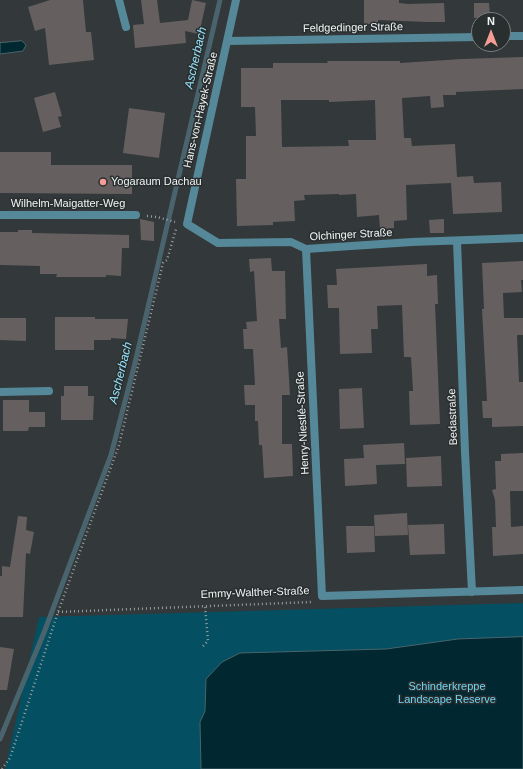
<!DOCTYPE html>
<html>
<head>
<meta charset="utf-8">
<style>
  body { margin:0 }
  #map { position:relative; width:523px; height:769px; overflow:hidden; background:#33383a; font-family:Arial,sans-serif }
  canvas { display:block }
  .north { position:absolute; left:471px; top:12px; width:40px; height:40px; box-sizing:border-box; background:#292e2f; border:1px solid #797d7e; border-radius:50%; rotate:0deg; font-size:11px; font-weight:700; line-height:16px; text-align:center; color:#f1f4f5 }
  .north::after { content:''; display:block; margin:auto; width:14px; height:18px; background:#f59c94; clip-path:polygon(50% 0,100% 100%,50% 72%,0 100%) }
</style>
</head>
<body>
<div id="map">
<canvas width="523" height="769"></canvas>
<div class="north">N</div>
</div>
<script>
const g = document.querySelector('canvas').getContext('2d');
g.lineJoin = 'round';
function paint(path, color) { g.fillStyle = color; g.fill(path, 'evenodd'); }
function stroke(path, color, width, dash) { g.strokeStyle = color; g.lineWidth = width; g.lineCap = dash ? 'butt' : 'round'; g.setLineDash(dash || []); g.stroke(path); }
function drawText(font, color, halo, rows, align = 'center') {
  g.font = font + ' Arial,sans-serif'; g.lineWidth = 3; g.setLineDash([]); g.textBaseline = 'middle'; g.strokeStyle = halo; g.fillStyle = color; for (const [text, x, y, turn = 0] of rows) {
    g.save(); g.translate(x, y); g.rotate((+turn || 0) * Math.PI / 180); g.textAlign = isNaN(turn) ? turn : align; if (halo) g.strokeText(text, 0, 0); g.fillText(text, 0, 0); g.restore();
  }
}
paint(new Path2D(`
  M523 603V769H5L39 617Z`), '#044f61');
const water = new Path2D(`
  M22 41 26 45 23 51 0 54V43Z
  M523 637V769H201L200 722 205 711 206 679 222 662 240 653 386 649 458 639Z`);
paint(water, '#012731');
stroke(water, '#49646c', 1);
stroke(new Path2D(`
  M0 739 45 630 111 455 134 367 220 0`), '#49646c', 5);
paint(new Path2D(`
  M50 0H83L86 32H91L94 60 49 65 45 28 35 31 28 7Z
  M141 0H157L160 23 188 20 192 0 206 3 199 34 185 31 186 43 135 48 133 25 144 24Z
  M364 0H399V3L408 4 444 3 445 22H427L378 20V24H364Z
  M474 3H489L490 17 474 18Z
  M523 57V89L456 92V95H443L444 107 431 108 430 96 402 98 404 138H411L412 146 455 144 457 177 473 176 474 183 501 182 502 212 453 214 451 183 406 185 407 220 394 221V228L380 229 379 215 357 217 356 194 339 195V194L304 195 305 200 294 201 295 221 273 222V225L237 226 236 179H246V136H256L255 107H241V68H273V63H328L327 61H400V63L462 59ZM281 100H329V102L375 100 376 140H348L349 146 282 147Z
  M55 92 62 116 58 117 61 127 43 132 34 98Z
  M129 108 165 113 159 158 123 153Z
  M0 152H51V165H132V194L0 193Z
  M140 219 154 222V241L141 240Z
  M444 219V233H430L429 220Z
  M18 230H32V233L129 235V248H122L121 276 106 275V277H56L57 274H40V266L0 265V232H18Z
  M271 258 272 271H285L286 319H279L281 348 287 347 290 395H282V444H292L293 476 264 478 262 445H259L258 421H255V405H245L244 385H255L253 349H244L243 329H247L246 322 257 321 254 271 250 272 249 259Z
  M523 261V280H521L522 292 503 293 504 318H523V335H517L519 382H523V426L492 427V418H483L482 401H487L482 309H484L482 263Z
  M427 264V276L437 275 438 304H435L440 424 410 425 409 391H413L411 357H404L402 305 377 306 378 329H371L372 353 340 354 339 308H328L327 285H337L336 269Z
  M55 317H95V319H128L126 339 111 338V340H94V350H55Z
  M0 318H26V341L0 340Z
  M64 386H88V396H94L93 420H61V396H64Z
  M362 388 364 428 340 429 339 389Z
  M3 400H29V412H45V427H29L28 431H3Z
  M404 443 405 464 376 465 377 484 345 486 344 459 364 458 363 445Z
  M523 453V491H510L511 527 523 526V554L493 556 492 527H496L495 500 492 490 496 489 495 461H501V454Z
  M441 456 442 486 407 487 406 458Z
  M407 513 408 535 375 536 374 515Z
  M18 516 27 517 26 530 34 532 30 554 26 553 23 617H0V576H2V566L10 567Z
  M444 524 445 554 410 555 408 525Z
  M346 526H374L375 552 347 553Z
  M0 647 14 649 7 690H0Z`), '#65605f');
stroke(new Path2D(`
  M147 216 157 217 175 222
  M58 612 312 602
  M203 646 208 641 205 606
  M2 769 10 758 58 612 119 445 163 263 167 260 176 229`), '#9b9fa0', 2.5, [1, 3]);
stroke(new Path2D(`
  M119 0 126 27
  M236 0 187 224 218 243 291 242 306 249 412 242 523 238
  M503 36H523
  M228 41 479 37
  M0 215H136
  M457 241 465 452 472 592
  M306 249 322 596 523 590
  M0 392 49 391`), '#558999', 8);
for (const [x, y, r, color] of [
  [103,182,4,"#f59c94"]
]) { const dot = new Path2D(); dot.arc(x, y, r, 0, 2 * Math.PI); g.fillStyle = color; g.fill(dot); stroke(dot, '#292e2f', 1.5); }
drawText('11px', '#f1f4f5', '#292e2f', [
  ["Feldgedinger Straße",353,28,-1],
  ["Hans-von-Hayek-Straße",201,110,-77],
  ["Wilhelm-Maigatter-Weg",68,204],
  ["Olchinger Straße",351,235,-3],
  ["Bedastraße",453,417,-92],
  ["Henry-Niestlé-Straße",303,423,-93],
  ["Emmy-Walther-Straße",255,593,-2]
]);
drawText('11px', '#f1f4f5', '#292e2f', [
  ["Yogaraum Dachau",111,182]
], 'left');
drawText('11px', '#6dd4f2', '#292e2f', [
  ["Schinderkreppe",447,687],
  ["Landscape Reserve",447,700]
]);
drawText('italic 12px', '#96e4fc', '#292e2f', [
  ["Ascherbach",196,58,-77],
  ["Ascherbach",121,373,-76]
]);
</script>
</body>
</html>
